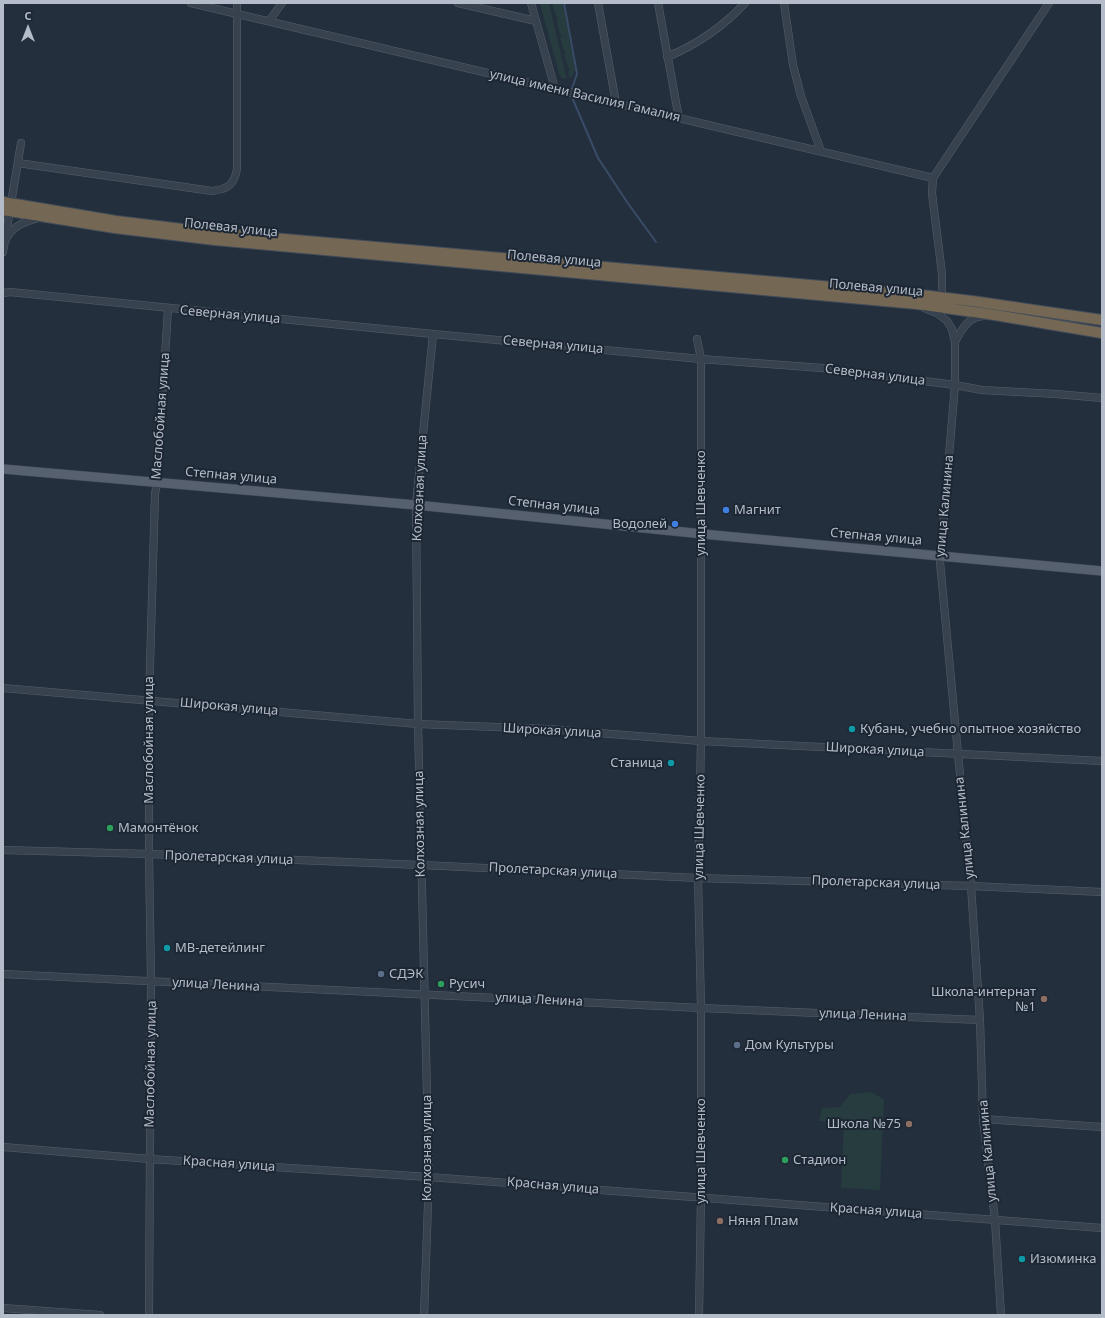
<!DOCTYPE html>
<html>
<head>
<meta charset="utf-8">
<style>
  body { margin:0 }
  #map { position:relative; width:1105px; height:1318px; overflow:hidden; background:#242f3e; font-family:"Noto Sans",sans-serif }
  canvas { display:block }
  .frame { position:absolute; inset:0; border:4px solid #b4bcc9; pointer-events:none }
  .north { position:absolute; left:8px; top:8px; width:40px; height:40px; -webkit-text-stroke:3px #1d2633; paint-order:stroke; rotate:0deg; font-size:11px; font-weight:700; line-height:16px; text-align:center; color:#b4bcc9 }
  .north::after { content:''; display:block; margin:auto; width:14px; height:18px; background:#b4bcc9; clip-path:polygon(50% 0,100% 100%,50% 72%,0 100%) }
</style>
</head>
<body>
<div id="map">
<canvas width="1105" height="1318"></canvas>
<div class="frame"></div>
<div class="north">С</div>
</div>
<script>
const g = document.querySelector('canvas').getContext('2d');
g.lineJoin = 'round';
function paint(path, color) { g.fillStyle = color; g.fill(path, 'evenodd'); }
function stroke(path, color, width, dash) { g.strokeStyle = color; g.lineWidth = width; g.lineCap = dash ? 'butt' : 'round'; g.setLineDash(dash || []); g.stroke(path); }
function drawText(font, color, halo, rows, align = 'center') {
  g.font = font + ' "Noto Sans",sans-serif'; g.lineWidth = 4; g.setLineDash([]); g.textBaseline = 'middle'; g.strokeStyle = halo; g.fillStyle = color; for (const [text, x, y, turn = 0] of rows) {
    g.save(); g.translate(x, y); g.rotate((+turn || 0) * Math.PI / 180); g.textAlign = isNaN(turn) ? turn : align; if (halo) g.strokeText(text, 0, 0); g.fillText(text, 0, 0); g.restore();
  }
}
paint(new Path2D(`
  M540 3H549L567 79 562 78 559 74Z
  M552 3H563L575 70 573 75 570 79 568 71 570 70 569 68H568L564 54 566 53 565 51H564L560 37 562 36 561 34H560L556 19H558L557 16 556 17Z
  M871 1092 884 1099 880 1190 841 1188 844 1123 819 1121 822 1108 840 1107 850 1094Z`), '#263c3f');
stroke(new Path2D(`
  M564 3 577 74 571 91
  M571 95 598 158 627 202 656 242`), '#394c67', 2);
const minor = new Path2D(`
  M191 3 933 178
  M458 3 536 21
  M531 3 555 89
  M598 3 616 103
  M658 3 679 119
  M784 3 793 65 801 96 821 151
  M269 21 282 3
  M667 57C698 44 723 27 745 3
  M18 163 212 191C228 189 234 185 237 169V3
  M6 239C13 226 25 221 39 218
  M3 252 21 143
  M3 293 10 292 433 334 701 359 822 368 955 385 982 390 1056 394 1102 398
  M942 297V274L932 193 933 178 1049 3
  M924 308 937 313 947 321 952 329 955 342V385L940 562 958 754 971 886 980 1020 983 1119 995 1220 1001 1315
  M697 339 701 359V741L698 878 701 1008V1198L699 1315
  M955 342C961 330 969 316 984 316
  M3 688 418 724 548 729 701 741 1102 761
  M3 850 149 854 421 865 698 878 971 886 1102 892
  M3 974 701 1008 980 1020
  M983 1119 1102 1127
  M3 1147 150 1159 429 1177 1102 1228
  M3 1308 100 1315
  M149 1315 151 981 149 854V700L155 494 157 483 168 309
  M424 1315 429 1177 418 724 416 505 433 334`);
const major = new Path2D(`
  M3 469 416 505 713 535 1102 571`);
const highway = new Path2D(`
  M3 202 116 221 215 233 913 294 972 301 1102 320
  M3 210 115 228 215 240 917 304 995 315 1102 333`);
stroke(minor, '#565f6c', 8);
stroke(major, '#414a57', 10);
stroke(highway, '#434c59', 12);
stroke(minor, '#38414e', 7);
stroke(major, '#56606e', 9);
stroke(highway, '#746855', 10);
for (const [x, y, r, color] of [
  [726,510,4,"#3f7fe0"],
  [675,524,4,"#3f7fe0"],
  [852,729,4,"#0f9aa8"],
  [671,763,4,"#0f9aa8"],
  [110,828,4,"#2e9e5b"],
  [167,948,4,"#0f9aa8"],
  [381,974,4,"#5c6f8a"],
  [441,984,4,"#2e9e5b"],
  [1044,999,4,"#8d6e63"],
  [737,1045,4,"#5c6f8a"],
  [909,1124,4,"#8d6e63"],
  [785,1160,4,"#2e9e5b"],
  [720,1221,4,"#8d6e63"],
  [1022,1259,4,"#0f9aa8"]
]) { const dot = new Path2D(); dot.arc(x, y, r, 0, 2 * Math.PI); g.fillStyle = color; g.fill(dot); stroke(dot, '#1d2633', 1.5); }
drawText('13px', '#b4bcc9', '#1d2633', [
  ["улица имени Василия Гамалия",585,96,13],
  ["Полевая улица",231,228,6],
  ["Полевая улица",554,259,5],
  ["Полевая улица",876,288,5],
  ["Северная улица",230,315,5],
  ["Северная улица",553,345,5],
  ["Северная улица",875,375,7],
  ["Маслобойная улица",161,416,-86],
  ["Степная улица",231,476,5],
  ["Колхозная улица",420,488,-87],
  ["улица Шевченко",701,503,-90],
  ["Степная улица",554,506,6],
  ["улица Калинина",945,506,-85],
  ["Степная улица",876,537,5],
  ["Широкая улица",229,707,5],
  ["Широкая улица",552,731,3],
  ["Маслобойная улица",149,740,-90],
  ["Широкая улица",875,750,3],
  ["Колхозная улица",420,824,-91],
  ["улица Шевченко",700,827,-89],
  ["улица Калинина",965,828,-96],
  ["Пролетарская улица",229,858,2],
  ["Пролетарская улица",553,871,3],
  ["Пролетарская улица",876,883,2],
  ["улица Ленина",216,985,3],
  ["улица Ленина",539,1000,3],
  ["улица Ленина",863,1015,2],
  ["Маслобойная улица",151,1064,-89],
  ["Колхозная улица",427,1148,-90],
  ["улица Шевченко",701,1151,-90],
  ["улица Калинина",988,1151,-95],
  ["Красная улица",229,1164,4],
  ["Красная улица",553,1186,5],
  ["Красная улица",876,1211,4]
]);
drawText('13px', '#b4bcc9', '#1d2633', [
  ["Магнит",734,510],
  ["Водолей",667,524,"right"],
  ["Кубань, учебно опытное хозяйство",860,729],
  ["Станица",663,763,"right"],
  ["Мамонтёнок",118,828],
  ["MB-детейлинг",175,948],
  ["СДЭК",389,974],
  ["Русич",449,984],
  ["Школа-интернат",1036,992,"right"],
  ["№1",1036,1007,"right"],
  ["Дом Культуры",745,1045],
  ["Школа №75",901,1124,"right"],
  ["Стадион",793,1160],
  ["Няня Плам",728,1221],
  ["Изюминка",1030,1259]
], 'left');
</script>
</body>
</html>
